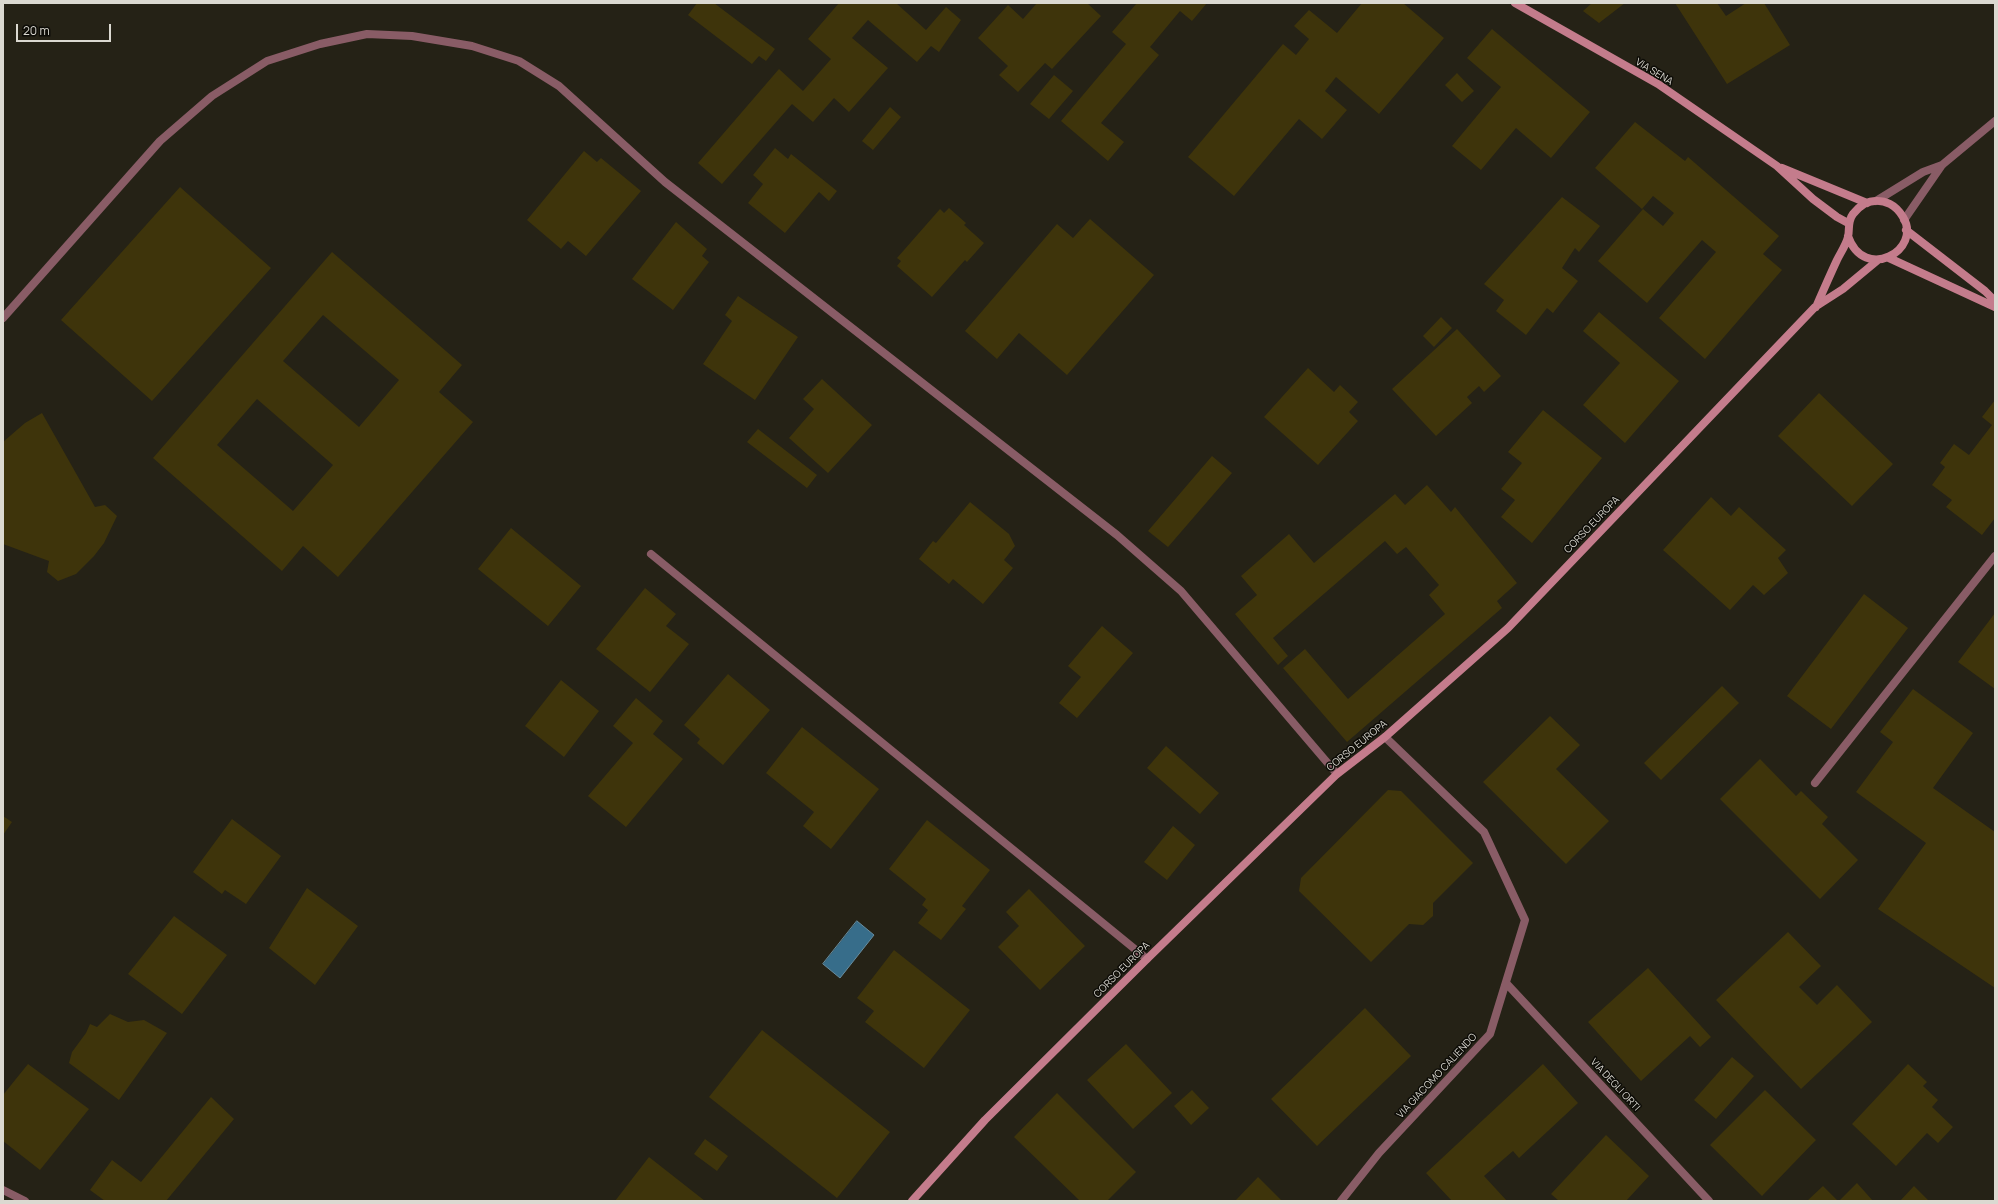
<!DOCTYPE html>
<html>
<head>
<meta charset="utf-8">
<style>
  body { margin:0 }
  #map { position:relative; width:1998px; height:1204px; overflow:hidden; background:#252216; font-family:Manrope,sans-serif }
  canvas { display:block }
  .frame { position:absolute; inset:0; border:4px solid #dbd9d1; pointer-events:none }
  .scale { position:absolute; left:16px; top:24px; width:95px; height:18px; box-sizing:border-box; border:2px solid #dbd9d1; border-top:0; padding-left:5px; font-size:12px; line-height:14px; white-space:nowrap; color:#dbd9d1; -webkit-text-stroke:3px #0d0c07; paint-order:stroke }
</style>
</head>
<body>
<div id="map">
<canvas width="1998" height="1204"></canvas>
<div class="frame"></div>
<div class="scale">20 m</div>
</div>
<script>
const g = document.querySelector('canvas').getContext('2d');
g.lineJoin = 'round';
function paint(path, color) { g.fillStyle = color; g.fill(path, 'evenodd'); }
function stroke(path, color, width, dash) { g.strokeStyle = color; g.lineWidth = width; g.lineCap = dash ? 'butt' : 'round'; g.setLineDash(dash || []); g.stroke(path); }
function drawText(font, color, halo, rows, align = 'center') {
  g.font = font + ' Manrope,sans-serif'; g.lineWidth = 3; g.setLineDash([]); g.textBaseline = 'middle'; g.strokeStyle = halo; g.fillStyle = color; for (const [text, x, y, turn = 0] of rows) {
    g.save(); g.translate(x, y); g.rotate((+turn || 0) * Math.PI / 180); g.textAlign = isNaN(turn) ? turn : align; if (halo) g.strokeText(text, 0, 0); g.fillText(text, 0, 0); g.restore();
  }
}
const water = new Path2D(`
  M857 921 874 935 840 978 823 964Z`);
paint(water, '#376d8a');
stroke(water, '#688d9f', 1);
paint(new Path2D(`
  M697 3H714L775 49 766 61 759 56 752 64 688 15Z
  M839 3H896L926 30 946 7 961 20 939 52 931 46 917 62 868 20 852 38 888 68 849 112 834 98 813 122 792 104 722 184 698 163 779 69 803 91 831 59 808 39Z
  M1037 3H1087L1101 16 1052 69 1045 63 1018 92 999 75 1008 66 978 38 1008 5 1023 19Z
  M1137 3H1207L1192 21 1180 11 1150 47 1159 55 1101 123 1124 142 1108 161 1061 121 1126 44 1112 32Z
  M1362 3H1403L1444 38 1379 114 1336 77 1325 91 1347 110 1322 139 1299 119 1234 196 1188 157 1283 44 1296 55 1309 39 1294 26 1309 10 1337 33Z
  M1592 3H1625L1599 23 1583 11Z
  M1675 3H1717L1726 16 1746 3H1764L1790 45 1727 84Z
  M1492 29 1590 112 1551 158 1516 128 1481 170 1452 146 1501 87 1467 58Z
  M1457 73 1474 91 1462 102 1445 85Z
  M1054 75 1073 91 1049 119 1030 104Z
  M890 107 901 117 873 150 862 141Z
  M1635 122 1685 161 1688 157 1779 236 1763 254 1782 270 1705 359 1659 318 1716 252 1702 240 1647 303 1598 261 1643 209 1663 226 1674 213 1653 196 1642 209 1595 168Z
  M775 148 788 159 791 154 837 191 829 201 819 192 785 233 748 203 763 184 753 175Z
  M584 151 597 162 601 158 641 191 586 256 568 241 561 249 527 220Z
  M180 187 271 268 152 401 61 320Z
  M1562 197 1600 226 1579 252 1575 248 1562 268 1578 281 1553 313 1547 308 1526 335 1496 311 1504 300 1484 284Z
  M949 208 966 223 964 225 984 243 967 262 965 260 932 297 897 266 901 261 897 258 940 209 944 213Z
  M1090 219 1154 275 1067 375 1019 333 997 359 965 331 1057 224 1073 238Z
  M676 222 707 249 702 256 709 262 673 310 632 279Z
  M332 252 462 365 439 392 473 422 338 577 303 546 282 571 153 458ZM323 315 399 380 359 427 283 361ZM257 399 333 465 293 511 217 445Z
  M738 296 798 337 755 400 703 364 732 321 725 315Z
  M1599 312 1679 381 1625 443 1583 405 1620 363 1583 331Z
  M1441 317 1452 328 1434 347 1423 336Z
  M1457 329 1501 376 1484 392 1479 386 1467 397 1472 403 1436 436 1392 389Z
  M1308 368 1334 392 1340 385 1358 402 1349 412 1358 421 1318 465 1264 417Z
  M822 379 872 425 828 473 789 438 814 409 803 399Z
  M1819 393 1893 464 1852 506 1778 436Z
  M1995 400V518L1982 535 1946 507 1952 500 1932 485 1945 467 1940 463 1954 444 1969 455 1992 425 1982 417Z
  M1543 410 1602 458 1532 543 1501 517 1515 500 1501 489 1522 463 1508 452Z
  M42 413 95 507 105 505 117 516 104 543 94 556 76 574 58 581 47 572 49 561 3 544V442L25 423Z
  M758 429 817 475 807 488 747 442Z
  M1212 456 1232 473 1168 547 1148 531Z
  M1427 485 1451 512 1455 507 1517 583 1497 601 1502 608 1347 742 1283 668 1305 649 1348 699 1445 614 1429 595 1439 585 1406 547 1397 554 1385 541 1273 638 1288 656 1278 665 1235 614 1257 595 1241 576 1289 534 1314 563 1395 494 1405 505Z
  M1711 497 1731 516 1739 507 1786 550 1778 558 1788 573 1764 595 1753 585 1730 610 1663 550Z
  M970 502 1009 534 1015 546 1004 560 1013 568 983 604 953 579 949 584 919 559 933 541 936 543Z
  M511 528 581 586 548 626 478 569Z
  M645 588 676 614 666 626 689 644 650 692 596 649Z
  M1864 594 1908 628 1831 729 1787 696Z
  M1995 613V689L1958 662Z
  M1102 626 1133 653 1077 718 1059 703 1081 677 1068 666Z
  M728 674 770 710 723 765 697 743 700 739 684 725Z
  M561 680 599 711 564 757 525 726Z
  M1722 686 1739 703 1661 780 1644 763Z
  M1913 689 1973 733 1933 788 1995 832V988L1878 909 1926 843 1856 792 1893 742 1880 732Z
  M636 698 663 721 653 734 683 759 626 827 588 796 633 743 613 726Z
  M1550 716 1580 745 1556 769 1609 821 1566 864 1483 782Z
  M802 727 879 789 831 849 803 826 814 812 766 773Z
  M1166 746 1219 793 1200 814 1147 768Z
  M1760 759 1796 796 1801 791 1828 817 1822 824 1858 860 1820 899 1720 799Z
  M1388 790 1401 791 1473 863 1433 903V916L1423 925 1409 924 1371 962 1299 891 1301 878Z
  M3 816 12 822 3 835Z
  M232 819 281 856 246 904 225 890 222 894 193 872Z
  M927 820 990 870 962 906 966 909 941 940 918 923 928 910 922 905 926 899 889 869Z
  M1173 826 1195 845 1167 880 1144 862Z
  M307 888 358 926 315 985 269 948Z
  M1029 889 1085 946 1040 990 998 947 1019 926 1006 912Z
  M174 916 227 955 182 1014 128 974Z
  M1788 932 1821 966 1799 987 1817 1005 1837 985 1872 1022 1801 1089 1716 1000Z
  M894 950 970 1010 924 1068 865 1022 874 1011 857 998Z
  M1648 968 1711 1037 1700 1047 1690 1036 1641 1081 1588 1022Z
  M1365 1008 1411 1056 1317 1146 1271 1099Z
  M110 1014 128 1022 144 1020 167 1033 119 1100 69 1063 72 1052 86 1033 90 1024 97 1027Z
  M762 1030 890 1132 837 1198 709 1097Z
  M1126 1044 1172 1093 1133 1129 1087 1080Z
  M1732 1057 1754 1076 1716 1119 1694 1100Z
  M28 1064 89 1109 40 1170 3 1141V1095Z
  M1543 1064 1578 1103 1519 1158 1513 1151 1484 1176 1507 1201H1452L1426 1173Z
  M1908 1064 1927 1082 1923 1086 1938 1100 1932 1107 1953 1127 1938 1143 1927 1133 1896 1166 1852 1124Z
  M1192 1090 1209 1108 1191 1125 1174 1106Z
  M1765 1090 1816 1140 1762 1196 1710 1145Z
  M1057 1093 1136 1172 1107 1201H1080L1014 1137Z
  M211 1097 234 1119 166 1201H105L90 1190 112 1160 141 1182Z
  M1606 1135 1649 1176 1626 1201H1559L1551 1194Z
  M705 1139 728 1156 717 1171 694 1154Z
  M649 1157 705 1201H615Z
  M1258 1177 1282 1201H1235Z
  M1857 1183 1873 1201H1839Z
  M1823 1186 1838 1201H1807Z
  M1914 1186 1929 1201H1900Z`), '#3e340b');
stroke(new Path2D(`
  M1876 201 1923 172 1942 165
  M1904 220 1942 165 1995 121
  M3 318 160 141 212 96 267 61 320 44 367 34 412 36 472 46 519 61 559 86 665 182 1117 535 1181 591 1337 774
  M651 554 1147 959
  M1815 783 1995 556
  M1506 983 1709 1201
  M3 1190 25 1201
  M1341 1201 1379 1153 1490 1034 1525 920 1484 832 1385 737`), '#895c66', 8);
stroke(new Path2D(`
  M1515 3 1658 84 1777 166 1813 199 1837 217 1848 223
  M1782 168 1867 203
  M1906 230 1985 291 1995 301
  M1889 258 1995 307
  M1816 307C1823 291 1830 275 1837 260 1841 252 1846 245 1848 237 1850 229 1847 222 1853 214 1856 210 1859 207 1864 204 1872 200 1882 200 1890 204 1896 207 1900 212 1903 217 1923 250 1864 283 1848 236
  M912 1201 985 1120 1147 959 1337 774 1385 737 1508 628 1815 307 1843 289 1878 260`), '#c47c8c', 8);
drawText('10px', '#dbd9d1', '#0d0c07', [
  ["VIA SENA",1654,72,31],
  ["CORSO EUROPA",1592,525,-46],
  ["CORSO EUROPA",1357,746,-39],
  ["CORSO EUROPA",1122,970,-45],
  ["VIA GIACOMO CALIENDO",1437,1076,-47],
  ["VIA DEGLI ORTI",1615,1085,47]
]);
</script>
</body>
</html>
